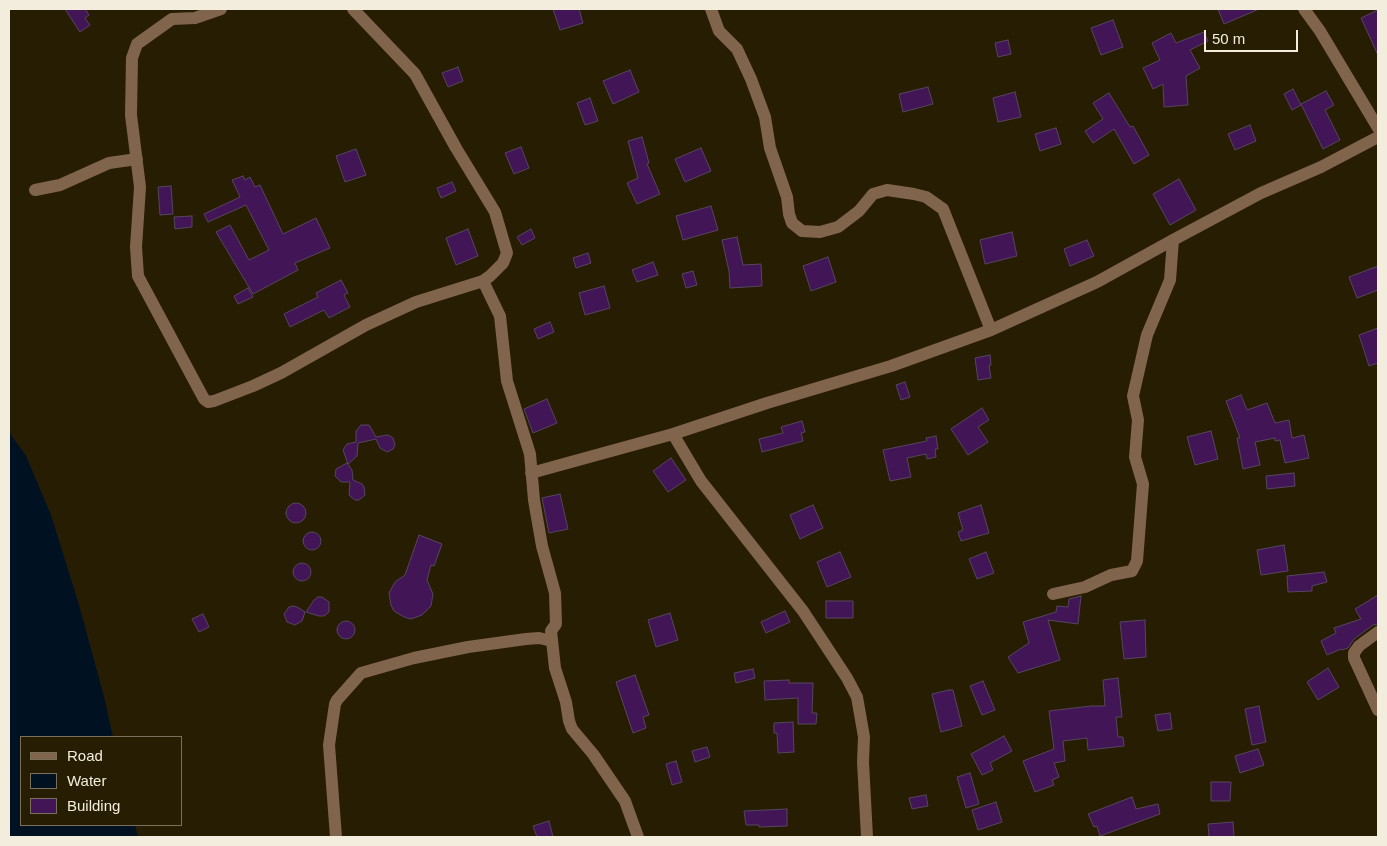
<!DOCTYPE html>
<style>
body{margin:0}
#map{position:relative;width:1387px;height:846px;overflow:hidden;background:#261d03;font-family:Helvetica,sans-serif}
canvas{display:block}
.frame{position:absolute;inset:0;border:10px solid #f2eddd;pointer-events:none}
.legend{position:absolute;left:20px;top:736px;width:162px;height:90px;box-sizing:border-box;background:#261d03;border:1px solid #78705a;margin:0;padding:6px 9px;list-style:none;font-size:15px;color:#f2eddd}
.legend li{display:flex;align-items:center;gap:10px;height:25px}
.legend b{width:25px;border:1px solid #78705a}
.scale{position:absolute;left:1204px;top:30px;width:94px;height:22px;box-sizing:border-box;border:2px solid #f2eddd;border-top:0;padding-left:6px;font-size:15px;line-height:18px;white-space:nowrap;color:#f2eddd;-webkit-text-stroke:4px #261d03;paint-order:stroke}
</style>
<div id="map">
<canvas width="1387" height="846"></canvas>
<div class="frame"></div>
<ul class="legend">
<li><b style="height:6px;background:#80644b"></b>Road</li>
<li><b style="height:14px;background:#012"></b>Water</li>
<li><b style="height:14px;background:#421656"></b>Building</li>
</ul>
<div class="scale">50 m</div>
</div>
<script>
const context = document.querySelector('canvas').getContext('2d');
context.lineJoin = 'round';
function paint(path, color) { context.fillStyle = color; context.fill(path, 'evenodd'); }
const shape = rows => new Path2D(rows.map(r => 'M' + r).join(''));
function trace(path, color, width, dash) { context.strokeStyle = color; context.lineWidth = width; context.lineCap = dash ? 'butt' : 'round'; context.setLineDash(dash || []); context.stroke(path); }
paint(shape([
 [9,425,11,435,26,456,51,515,79,605,104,697,113,737,21,737,21,825,135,825,138,837,9,837]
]), '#012');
const building = shape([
 [65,9,85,9,89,15,85,18,90,25,80,32,65,9],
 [553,9,579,9,583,23,560,30,553,9],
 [1218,9,1259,9,1224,24,1218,9],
 [1378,10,1378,55,1361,18,1378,10],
 [1113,20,1123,47,1101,55,1091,28,1113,20],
 [1204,32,1208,41,1190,50,1200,68,1186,76,1188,105,1164,107,1163,84,1153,89,1143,68,1160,60,1152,43,1171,33,1176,43,1204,32],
 [1008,40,1011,54,998,57,995,43,1008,40],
 [458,67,463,81,448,87,442,73,458,67],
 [630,70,639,92,613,104,603,81,630,70],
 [928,87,933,104,903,112,899,94,928,87],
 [1293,89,1301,105,1292,110,1284,94,1293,89],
 [1326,91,1334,105,1325,110,1340,140,1323,149,1301,104,1326,91],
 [1015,92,1021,117,998,122,993,98,1015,92],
 [1109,93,1130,127,1133,126,1149,155,1134,164,1114,129,1093,143,1085,131,1103,119,1093,103,1109,93],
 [590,98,598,121,585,125,577,103,590,98],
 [1250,125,1256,141,1235,150,1228,134,1250,125],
 [1056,128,1061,144,1040,151,1035,134,1056,128],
 [642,137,649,163,647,164,660,194,637,204,627,183,638,178,628,141,642,137],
 [521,147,529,168,514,174,505,153,521,147],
 [701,148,711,171,685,182,675,159,701,148],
 [356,149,366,175,345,182,336,156,356,149],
 [243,176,245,180,250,177,255,187,260,185,283,234,316,218,330,248,295,263,298,270,253,294,216,232,230,225,249,260,269,250,246,205,208,222,204,214,240,197,232,180,243,176],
 [1179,179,1196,210,1170,225,1153,194,1179,179],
 [452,182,456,191,441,198,437,188,452,182],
 [171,186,173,214,160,215,158,187,171,186],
 [711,206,718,230,683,240,676,216,711,206],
 [192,216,192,227,175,229,174,217,192,216],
 [468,229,478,256,456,265,446,238,468,229],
 [531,229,535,238,522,245,517,237,531,229],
 [1012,232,1017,256,985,264,980,240,1012,232],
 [737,237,743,265,761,264,762,286,730,288,729,271,722,240,737,237],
 [1087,240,1094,256,1070,266,1064,249,1087,240],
 [588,253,591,263,576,268,573,258,588,253],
 [828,257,836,282,811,291,803,266,828,257],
 [653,262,658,275,637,282,632,270,653,262],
 [1378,266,1378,290,1357,298,1349,277,1378,266],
 [693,271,697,285,686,288,682,274,693,271],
 [341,280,348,293,344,295,350,307,329,318,324,310,290,327,284,314,318,297,316,293,341,280],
 [604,286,610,308,585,315,579,293,604,286],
 [248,288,253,297,238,304,234,296,248,288],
 [550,322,554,332,538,339,534,329,550,322],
 [1378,328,1378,363,1369,366,1359,335,1378,328],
 [990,355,991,365,989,365,991,378,978,380,975,358,990,355],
 [905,382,910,397,901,400,896,385,905,382],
 [1241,395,1247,410,1267,403,1275,423,1289,420,1292,438,1304,435,1309,458,1285,463,1280,440,1275,441,1275,438,1255,442,1260,465,1243,469,1237,438,1240,438,1226,401,1241,395],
 [547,399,557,423,533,433,524,409,547,399],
 [982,408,989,420,978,427,988,442,968,455,951,429,982,408],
 [802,421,805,432,801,433,803,441,762,452,759,439,783,433,781,427,802,421],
 [361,425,369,425,376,437,387,435,390,436,393,438,395,445,393,449,387,452,380,448,376,439,358,443,357,456,348,464,343,450,347,444,356,442,356,431,361,425],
 [1211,431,1218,459,1195,465,1187,437,1211,431],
 [936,436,938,449,935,449,936,457,927,459,926,454,907,458,911,477,890,481,883,450,927,441,926,438,936,436],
 [671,458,686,480,668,492,653,471,671,458],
 [347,463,352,470,353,480,362,484,364,487,365,495,359,500,355,500,349,495,350,482,341,482,335,476,336,469,347,463],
 [1294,473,1295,486,1267,489,1266,476,1294,473],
 [560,494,568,529,549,533,542,498,560,494],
 '286 513a10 10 0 1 1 20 0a10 10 0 1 1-20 0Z',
 [813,505,823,528,800,539,790,515,813,505],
 [981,505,989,533,961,541,958,532,963,530,958,513,981,505],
 '303 541a9 9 0 1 1 18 0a9 9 0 1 1-18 0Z',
 [419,535,442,544,434,566,431,565,427,580,433,594,431,606,422,615,411,619,404,617,394,611,391,605,389,593,395,582,405,575,419,535],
 [1284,545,1288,571,1261,575,1257,550,1284,545],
 [840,552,851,577,827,587,817,562,840,552],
 [986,552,994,573,977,579,969,559,986,552],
 '293 572a9 9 0 1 1 18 0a9 9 0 1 1-18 0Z',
 [1324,572,1327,582,1312,586,1312,591,1288,592,1287,576,1324,572],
 [1378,595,1378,624,1373,625,1354,639,1348,648,1342,650,1341,649,1327,655,1321,641,1336,633,1334,628,1361,619,1355,609,1378,595],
 [1081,596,1078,624,1048,620,1060,660,1018,673,1008,657,1029,643,1023,622,1056,612,1057,606,1068,607,1069,599,1081,596],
 [318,597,322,597,329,602,329,612,324,616,319,616,306,612,314,600,318,597],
 [826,601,853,601,853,618,826,618,826,601],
 [293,606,297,607,305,612,302,621,295,625,287,622,284,614,289,607,293,606],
 [785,611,790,622,766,633,761,622,785,611],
 [670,613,678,640,656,647,648,620,670,613],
 [203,614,209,627,199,632,192,619,203,614],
 [1145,620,1146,657,1124,659,1120,622,1145,620],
 '337 630a9 9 0 1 1 18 0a9 9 0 1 1-18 0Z',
 [1328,668,1339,687,1318,700,1307,682,1328,668],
 [753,669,755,678,736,683,734,673,753,669],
 [635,675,649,715,643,717,646,728,633,733,616,682,635,675],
 [1118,678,1122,717,1116,717,1118,737,1123,737,1124,746,1088,750,1087,738,1063,741,1065,761,1054,763,1059,777,1052,780,1054,785,1035,792,1023,761,1054,749,1049,711,1091,706,1105,706,1103,680,1118,678],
 [789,680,789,683,813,683,812,713,817,713,816,724,798,724,798,698,765,700,764,681,789,680],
 [983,681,995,710,982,715,970,686,983,681],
 [949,690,953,690,962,726,941,732,932,694,949,690],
 [1259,706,1266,742,1252,745,1245,709,1259,706],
 [1170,713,1172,729,1158,731,1155,715,1170,713],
 [793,722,794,752,778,753,777,733,774,733,774,723,793,722],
 [1004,736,1012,751,990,763,993,770,982,775,971,754,1004,736],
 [707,747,710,757,695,762,692,751,707,747],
 [1258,749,1264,765,1240,773,1235,756,1258,749],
 [676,761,682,782,672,785,666,764,676,761],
 [970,773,979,804,966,808,957,777,970,773],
 [1211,782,1231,782,1230,801,1211,801,1211,782],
 [926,795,928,806,912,809,909,798,926,795],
 [1132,797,1136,809,1158,804,1160,814,1100,836,1097,826,1094,827,1088,814,1132,797],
 [996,802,1002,822,978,830,972,810,996,802],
 [787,809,787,826,759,827,759,825,746,825,744,811,787,809],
 [549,821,553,837,537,837,533,826,549,821],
 [1233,822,1234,837,1209,837,1208,824,1233,822]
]);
paint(building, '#421656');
trace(building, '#56465e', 1);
trace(shape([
 [221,9,195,18,172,19,137,44,132,58,131,115,140,187,136,247,138,276,204,399,208,402,214,401,253,386,281,373,366,325,416,302,483,281],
 [353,9,415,74,456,148,495,212,507,253,503,263,490,276,483,281,500,316,507,381,530,454,534,500,542,546,555,593,556,624,551,631,555,668,566,702,569,721,572,729,593,754,625,801,638,837],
 [711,9,719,31,737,49,751,79,765,117,770,148,787,197,789,214,792,223,802,231,820,232,838,227,859,211,873,194,887,190,914,194,926,197,943,209,991,330],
 [1304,9,1320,31,1378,128],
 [35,190,60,185,109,163,137,159],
 [673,434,701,481,803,611,847,678,857,697,864,737,863,762,867,837],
 [531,473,673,434,767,403,891,366,991,330,1097,282,1173,240,1261,193,1321,167,1378,137],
 [1053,594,1085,587,1111,575,1132,571,1137,561,1143,484,1135,457,1138,420,1133,396,1147,335,1170,280,1173,240],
 [1378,632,1359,646,1354,653,1354,658,1378,710],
 [336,837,329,745,335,704,337,700,361,673,414,658,468,647,526,639,539,638,552,641]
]), '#80644b', 12);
</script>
